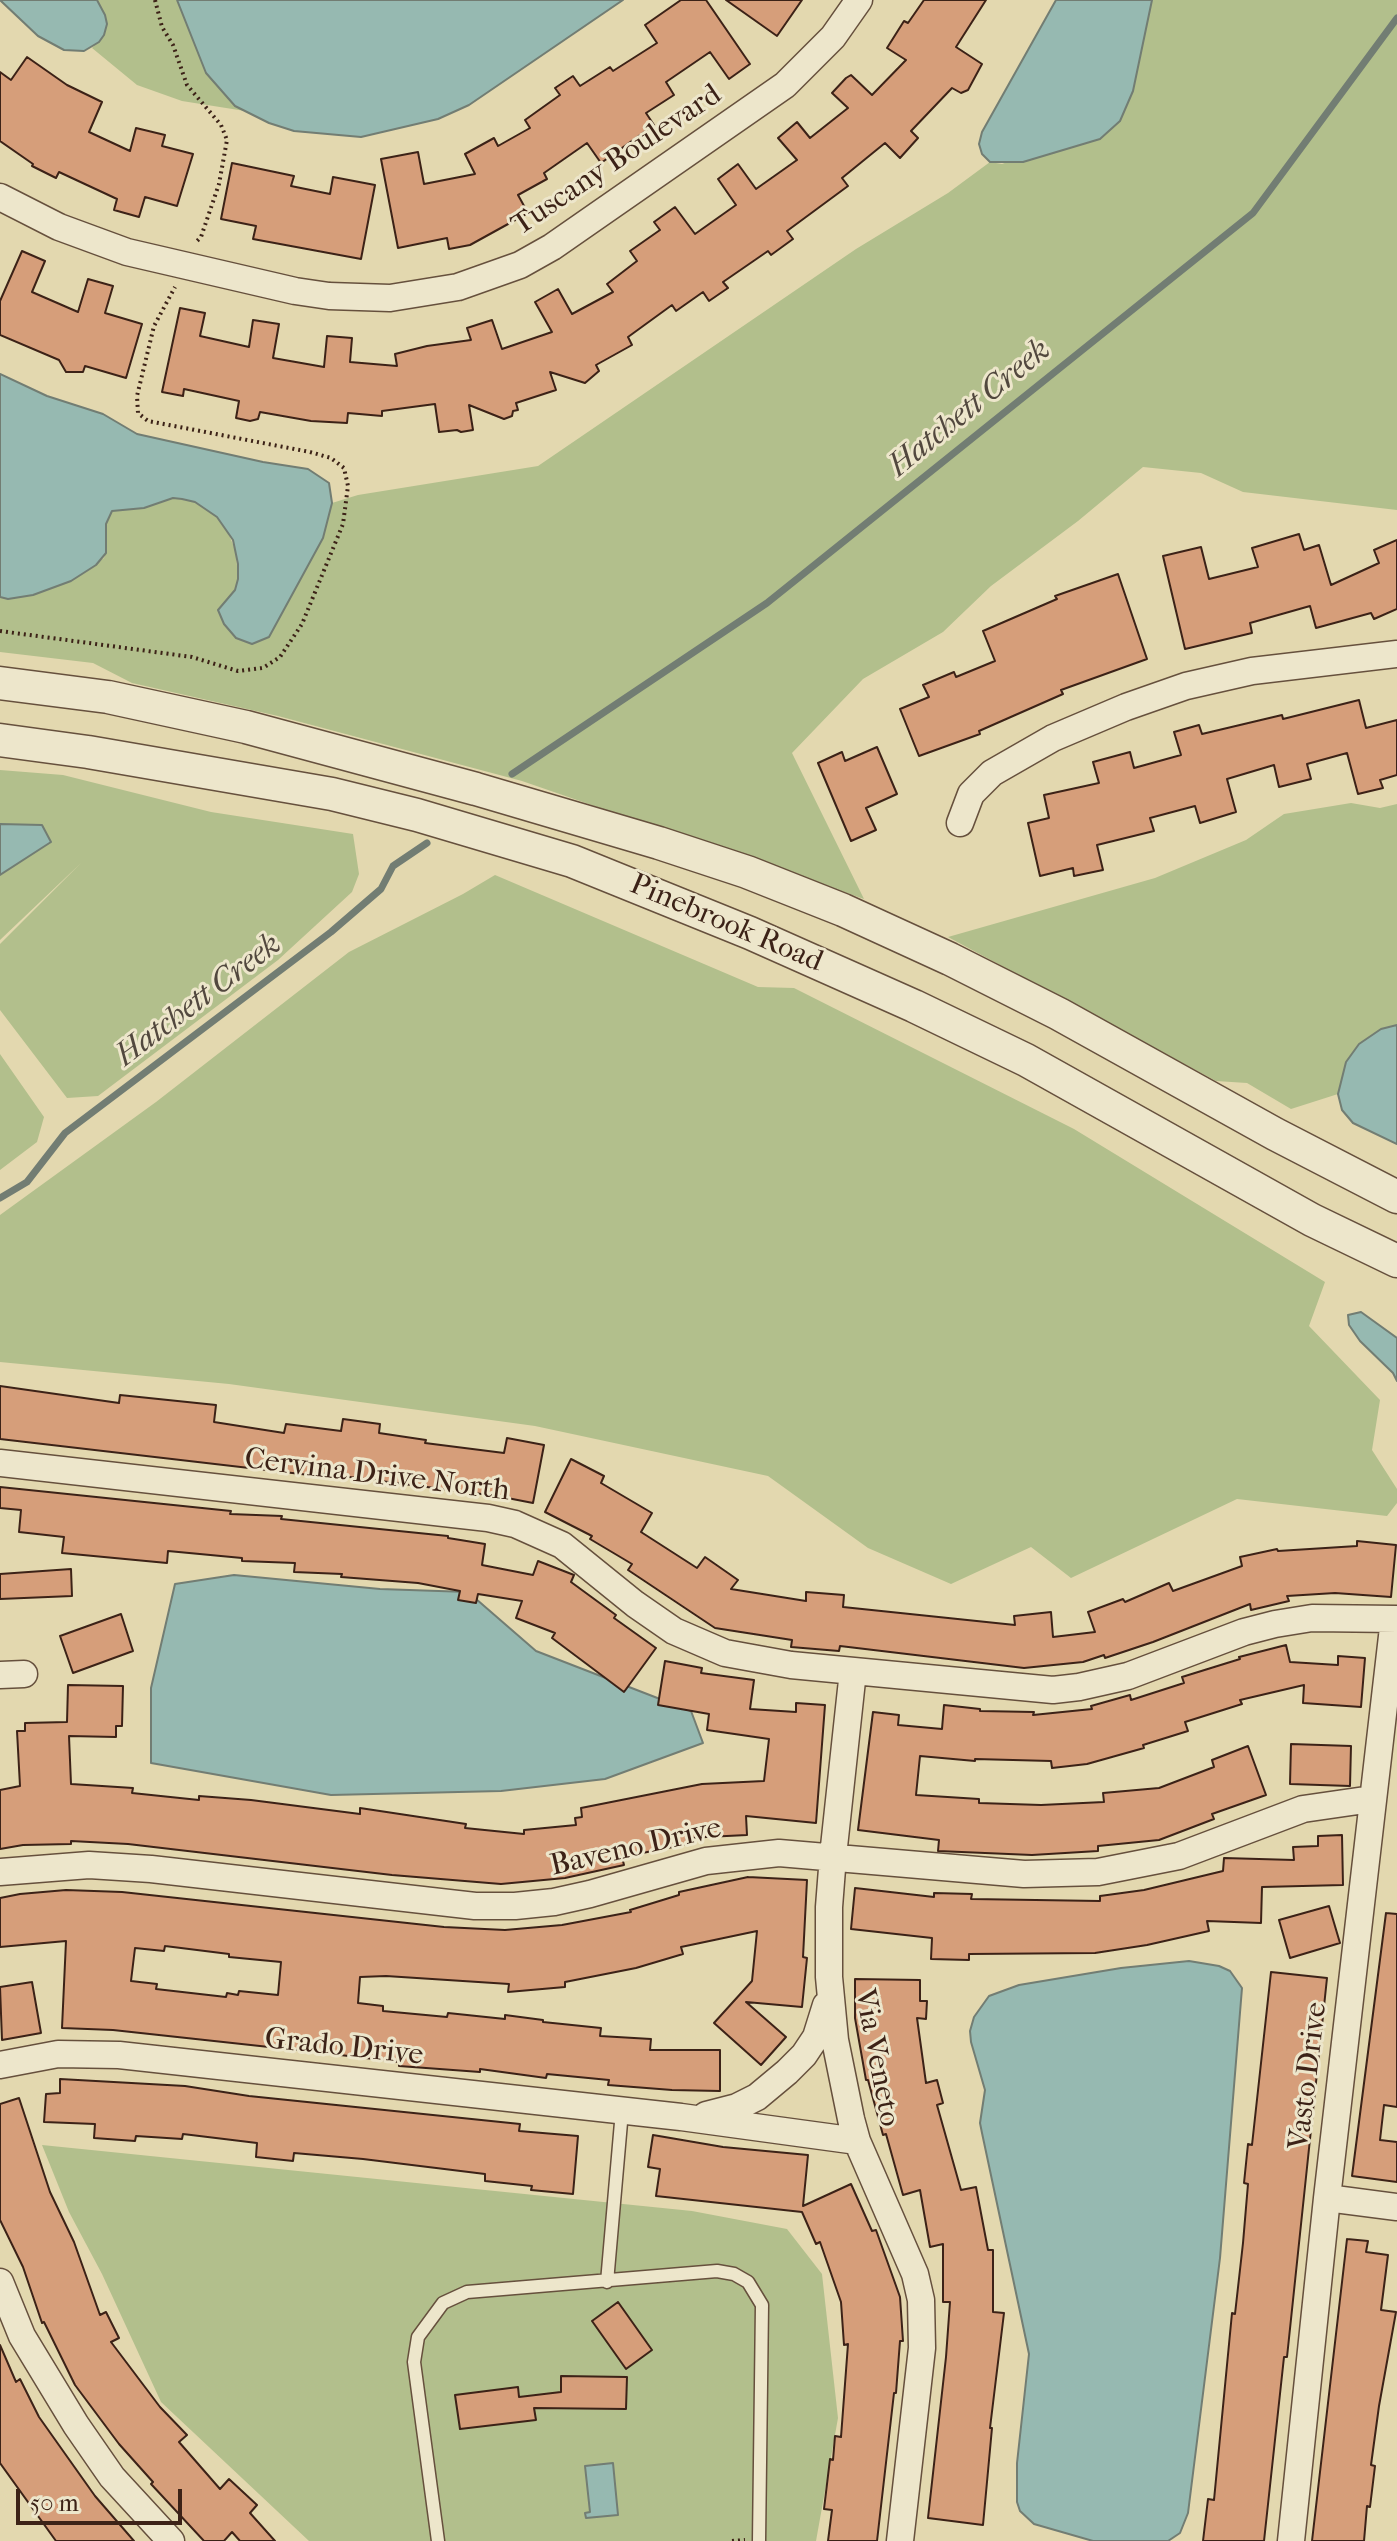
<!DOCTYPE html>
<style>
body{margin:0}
#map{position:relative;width:1397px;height:2541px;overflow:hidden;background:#e3d8af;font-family:"IM FELL French Canon",serif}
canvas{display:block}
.scale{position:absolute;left:16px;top:2489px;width:166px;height:36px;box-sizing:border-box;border:4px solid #3c2217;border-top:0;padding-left:10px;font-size:24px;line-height:28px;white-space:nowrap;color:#3c2217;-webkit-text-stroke:6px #ede6cb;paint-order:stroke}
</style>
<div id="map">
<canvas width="1397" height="2541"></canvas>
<div class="scale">50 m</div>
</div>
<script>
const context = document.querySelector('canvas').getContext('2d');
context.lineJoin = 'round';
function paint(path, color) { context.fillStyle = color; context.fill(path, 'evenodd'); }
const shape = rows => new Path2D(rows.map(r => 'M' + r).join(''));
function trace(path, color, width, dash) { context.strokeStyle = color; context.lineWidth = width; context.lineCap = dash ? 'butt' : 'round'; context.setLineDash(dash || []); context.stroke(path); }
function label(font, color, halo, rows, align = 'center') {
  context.font = font + ' "IM FELL French Canon",serif'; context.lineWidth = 6; context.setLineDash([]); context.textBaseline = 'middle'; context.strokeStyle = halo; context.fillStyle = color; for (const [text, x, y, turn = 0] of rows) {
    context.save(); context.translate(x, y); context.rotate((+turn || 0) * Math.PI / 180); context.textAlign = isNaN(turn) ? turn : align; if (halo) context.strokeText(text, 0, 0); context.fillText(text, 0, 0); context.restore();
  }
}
paint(shape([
 [97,0,177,0,206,73,235,106,245,111,182,101,137,85,92,48,104,35,107,24],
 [1152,0,1397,0,1397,510,1243,492,1201,473,1143,467,1078,521,991,586,943,632,863,679,792,753,864,899,522,781,278,716,132,683,93,663,0,652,0,597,8,599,33,595,71,581,104,558,107,548,106,524,112,511,144,508,173,498,195,502,217,517,226,527,236,552,238,579,235,590,218,610,269,637,323,538,332,503,358,495,538,466,856,249,948,193,990,162,1002,164,1120,121,1133,91],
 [0,770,63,775,211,812,353,834,359,874,352,892,278,960,98,1096,67,1098,0,1010,0,944,81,863,0,940],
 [1351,803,1380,808,1397,804,1397,1025,1381,1029,1346,1062,1338,1094,1291,1109,1247,1083,1216,1081,948,937,1155,878,1246,840,1284,814],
 [495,875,758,987,794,988,1074,1129,1325,1282,1309,1326,1380,1400,1372,1450,1397,1489,1397,1503,1387,1516,1237,1499,1071,1578,1031,1547,951,1584,868,1548,768,1476,535,1426,229,1384,0,1362,0,1215,156,1102,349,952,463,894],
 [0,1054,44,1117,37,1142,0,1170],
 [42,2145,692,2211,787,2229,822,2274,838,2418,816,2541,309,2541,161,2402,102,2274,69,2212]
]), '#b2bf8c');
const water = shape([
 [0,0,97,0,105,15,107,24,104,35,99,42,84,51,64,50,38,36,0,0],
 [177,0,623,0,469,105,438,119,361,137,294,131,269,123,235,106,206,73,177,0],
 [1056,0,1152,0,1133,91,1120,121,1100,139,1023,162,990,162,982,154,979,144,982,132,1056,0],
 [0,374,47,396,103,414,137,434,263,462,308,469,329,483,332,503,323,538,269,637,252,644,236,638,224,624,218,610,235,590,238,579,238,564,233,540,217,517,195,502,182,499,173,498,144,508,112,511,106,524,106,553,96,565,71,581,33,595,8,599,0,597,0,374],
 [0,824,42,825,51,842,0,875,0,824],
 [1397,1025,1397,1144,1353,1123,1342,1110,1338,1094,1346,1062,1359,1044,1381,1029,1397,1025],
 [1361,1312,1397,1338,1397,1381,1393,1373,1360,1341,1349,1325,1348,1315,1361,1312],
 [234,1575,380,1589,468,1592,536,1651,691,1711,703,1743,605,1779,501,1791,331,1795,151,1763,151,1688,175,1584,234,1575],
 [1189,1961,1219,1966,1230,1971,1242,1988,1220,2258,1188,2513,1180,2533,1168,2541,1093,2541,1034,2524,1020,2511,1017,2502,1017,2463,1029,2354,982,2133,980,2123,985,2090,971,2042,970,2031,974,2017,989,1996,1019,1985,1121,1968,1189,1961],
 [613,2463,618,2515,586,2518,585,2513,590,2512,585,2466,613,2463]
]);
paint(water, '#96b9b1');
trace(water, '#727d73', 2);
trace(shape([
 [512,774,767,603,1253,213,1397,18],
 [0,1198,27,1182,65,1133,331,932,381,889,393,866,427,843]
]), '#727d73', 7);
const building = shape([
 [681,0,706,0,750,64,729,79,710,52,666,82,674,95,646,113,654,125,601,163,587,143,544,173,547,179,518,195,528,213,470,245,449,249,447,238,398,248,381,159,418,152,424,184,475,174,465,154,494,138,498,146,530,128,525,120,560,95,555,88,573,76,580,86,610,67,613,71,657,43,645,25,681,0],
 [726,0,802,0,777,36,726,0],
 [924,0,986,0,956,47,982,64,968,90,961,93,952,88,911,131,918,138,900,158,885,143,842,178,848,186,787,231,793,239,771,255,768,251,723,282,728,288,709,301,703,292,676,311,672,305,628,337,632,345,596,365,599,371,585,383,550,372,556,390,516,403,518,410,513,411,512,416,504,419,469,405,473,430,461,432,457,430,439,432,435,404,382,411,382,416,348,413,347,423,311,421,260,412,258,419,250,421,236,418,239,401,184,389,183,396,162,392,180,308,205,313,200,336,249,347,253,320,279,324,273,358,324,367,327,336,352,338,350,362,397,366,395,354,427,346,471,340,467,328,492,320,502,349,552,332,535,302,558,289,572,314,613,292,607,284,637,261,630,251,660,230,654,222,675,207,695,234,736,205,718,179,738,164,756,189,797,160,778,138,797,122,810,138,848,108,832,93,846,78,851,75,872,95,906,60,887,48,904,21,908,23,924,0],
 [27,57,67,85,102,102,89,132,130,151,136,128,165,135,162,146,193,154,177,206,145,197,139,217,114,210,117,199,59,172,56,178,32,166,33,164,0,141,0,72,11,80,27,57],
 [232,163,294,176,291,186,330,194,333,177,375,185,361,259,253,239,256,226,221,219,232,163],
 [22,251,45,261,32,292,78,312,88,279,113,286,105,313,142,324,126,378,85,366,83,372,66,372,59,360,0,335,0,301,22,251],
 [1299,534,1304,550,1319,545,1331,585,1379,563,1374,550,1397,540,1397,609,1374,619,1371,613,1316,628,1310,606,1250,623,1252,633,1185,649,1163,556,1201,547,1209,579,1258,567,1252,548,1299,534],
 [1118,574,1147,659,1061,690,1063,694,979,731,980,734,919,756,900,709,929,697,923,685,954,672,956,677,995,661,983,631,1057,599,1055,596,1118,574],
 [1359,700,1366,728,1397,720,1397,775,1380,780,1383,788,1358,794,1347,753,1307,764,1311,779,1279,787,1274,765,1227,779,1236,812,1200,823,1195,806,1150,818,1154,831,1097,845,1103,870,1074,876,1073,868,1040,876,1028,823,1049,818,1044,795,1099,783,1093,762,1130,752,1134,768,1181,755,1174,732,1199,725,1202,734,1282,715,1283,719,1359,700],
 [877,747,897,794,866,808,876,830,851,841,818,763,842,752,845,761,877,747],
 [0,1386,119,1403,120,1395,216,1405,214,1422,284,1433,286,1424,341,1431,343,1419,380,1424,379,1433,426,1440,425,1443,504,1453,507,1438,544,1445,533,1503,497,1496,318,1473,318,1476,0,1439,0,1386],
 [571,1459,604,1476,601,1483,652,1513,641,1532,697,1568,705,1557,738,1580,731,1589,806,1601,806,1592,844,1595,843,1607,1015,1625,1014,1616,1051,1612,1053,1637,1095,1632,1088,1612,1123,1599,1125,1602,1169,1583,1173,1591,1242,1566,1240,1557,1277,1549,1278,1551,1357,1546,1357,1541,1396,1545,1391,1597,1335,1593,1287,1596,1289,1601,1251,1610,1250,1604,1153,1642,1105,1658,1104,1655,1083,1662,1024,1668,840,1646,839,1651,791,1647,792,1640,715,1628,628,1570,632,1564,590,1539,592,1536,545,1512,571,1459],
 [0,1487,231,1511,230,1514,282,1516,281,1519,448,1536,448,1538,485,1544,482,1565,533,1575,538,1561,574,1575,571,1582,616,1615,614,1618,656,1648,624,1692,552,1638,555,1633,516,1618,522,1601,478,1594,476,1603,458,1600,460,1591,418,1583,341,1577,342,1574,294,1572,295,1563,242,1561,242,1558,168,1551,167,1563,62,1553,64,1537,19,1532,21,1510,0,1508,0,1487],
 [71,1569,72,1596,0,1599,0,1574,71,1569],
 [121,1614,133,1651,73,1673,60,1636,121,1614],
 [1286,1645,1290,1662,1338,1665,1338,1656,1365,1658,1361,1707,1303,1703,1304,1685,1240,1700,1242,1704,1185,1722,1188,1731,1143,1745,1144,1748,1087,1764,1052,1768,1051,1761,975,1759,975,1761,920,1756,916,1795,979,1799,979,1803,1041,1805,1104,1802,1103,1793,1159,1788,1214,1767,1212,1760,1248,1746,1266,1795,1212,1814,1214,1819,1159,1840,1098,1846,1098,1851,1032,1855,938,1851,939,1840,858,1830,873,1712,899,1715,898,1725,942,1729,944,1705,980,1709,980,1711,1034,1712,1033,1715,1092,1709,1091,1706,1130,1695,1131,1700,1184,1683,1182,1677,1240,1659,1239,1657,1286,1645],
 [665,1661,702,1668,701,1673,754,1680,750,1709,796,1712,796,1703,825,1705,816,1823,746,1816,747,1835,686,1838,688,1844,622,1857,624,1865,565,1878,501,1884,392,1875,128,1844,71,1841,71,1844,23,1845,0,1849,0,1790,20,1786,17,1731,25,1731,25,1723,67,1722,68,1685,123,1686,122,1726,116,1726,116,1737,69,1736,71,1784,133,1788,132,1793,199,1800,199,1796,251,1800,360,1814,360,1808,466,1824,465,1828,524,1834,524,1830,576,1825,575,1818,582,1817,581,1808,702,1784,764,1781,769,1739,707,1730,709,1714,658,1705,665,1661],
 [1291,1744,1351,1746,1350,1786,1290,1784,1291,1744],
 [1342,1835,1343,1885,1262,1887,1261,1923,1207,1921,1209,1931,1147,1945,1095,1953,969,1954,969,1960,931,1959,932,1938,851,1929,855,1888,934,1897,934,1893,972,1894,971,1899,1100,1901,1100,1896,1144,1890,1223,1871,1224,1858,1294,1860,1293,1847,1318,1846,1318,1836,1342,1835],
 [748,1877,807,1880,803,1957,807,1958,802,2007,746,2002,786,2037,761,2065,714,2023,752,1981,757,1931,681,1947,683,1954,636,1968,565,1982,565,1987,508,1992,509,1984,386,1976,360,1977,358,2003,383,2006,383,2011,447,2017,448,2013,505,2019,505,2015,543,2020,543,2022,601,2028,600,2036,651,2039,650,2050,720,2050,720,2091,672,2090,608,2085,609,2080,547,2074,546,2078,480,2069,480,2072,399,2066,399,2062,315,2052,113,2030,62,2028,66,1941,0,1947,0,1898,20,1894,66,1890,122,1892,444,1927,505,1930,562,1925,631,1912,630,1910,679,1895,679,1892,748,1877],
 [165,1946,229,1954,229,1957,281,1962,278,1995,239,1991,238,1995,227,1993,226,1997,156,1989,157,1984,131,1981,135,1948,164,1951,165,1946],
 [1329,1906,1340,1943,1290,1958,1279,1920,1329,1906],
 [1386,1913,1397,1914,1397,2107,1384,2105,1380,2140,1397,2142,1397,2182,1352,2176,1386,1913],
 [1271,1972,1327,1978,1287,2357,1284,2357,1264,2541,1203,2541,1208,2499,1214,2500,1232,2313,1235,2314,1243,2243,1248,2184,1244,2183,1248,2144,1252,2145,1271,1972],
 [855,1979,920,1980,920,2001,927,2001,926,2019,917,2018,926,2083,937,2080,943,2103,937,2105,961,2190,976,2187,988,2250,993,2250,993,2312,1004,2313,990,2428,992,2428,983,2525,928,2518,946,2357,950,2302,943,2302,943,2244,930,2247,920,2190,903,2195,886,2134,883,2135,868,2080,866,2080,855,2018,855,1979],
 [32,1982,41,2033,2,2040,0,1987,32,1982],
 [60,2079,185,2086,249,2096,520,2124,519,2131,578,2136,573,2194,531,2190,532,2186,485,2181,485,2174,363,2159,294,2153,293,2161,256,2157,257,2143,183,2134,182,2139,136,2136,135,2141,94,2138,95,2124,44,2122,46,2094,60,2093,60,2079],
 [19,2098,50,2192,74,2242,100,2315,106,2312,119,2338,111,2342,160,2407,187,2435,179,2442,220,2489,229,2479,257,2505,250,2513,275,2541,240,2541,232,2532,224,2541,204,2541,151,2484,153,2482,119,2444,75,2385,44,2322,42,2323,23,2267,0,2220,0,2104,19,2098],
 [653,2135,723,2147,808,2155,803,2206,851,2184,872,2231,876,2230,900,2297,903,2341,900,2341,896,2393,894,2393,877,2541,828,2541,832,2510,824,2509,830,2459,833,2460,835,2436,841,2437,848,2344,844,2345,841,2302,820,2242,816,2244,802,2212,656,2196,660,2169,648,2167,653,2135],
 [1347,2239,1368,2241,1366,2252,1388,2255,1381,2310,1396,2312,1379,2406,1371,2465,1375,2466,1370,2507,1367,2506,1364,2541,1312,2541,1347,2239],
 [618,2302,652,2350,626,2369,592,2321,618,2302],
 [0,2345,16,2382,20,2379,39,2417,95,2496,134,2541,56,2541,0,2463,0,2345],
 [561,2376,627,2377,626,2409,534,2408,536,2420,460,2429,455,2395,518,2387,519,2397,561,2392,561,2376]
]);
paint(building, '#d69e7a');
trace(building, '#3c2217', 2);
const service = shape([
 [607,2282,622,2111],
 [438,2541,414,2362,418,2337,443,2303,467,2292,717,2271,734,2274,748,2282,762,2305,759,2541]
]);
const minor = shape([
 [0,197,59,227,127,252,295,291,329,296,390,298,458,287,520,265,552,247,785,85,833,37,859,0],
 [960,823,971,794,992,773,1053,738,1126,707,1186,686,1252,671,1397,654],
 [0,1463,488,1518,515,1524,562,1545,635,1604,674,1631,725,1653,791,1665,1053,1690,1079,1687,1128,1676,1244,1632,1275,1624,1312,1618,1397,1619],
 [853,1671,833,1856,829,1907,829,1977,835,2040,851,2119,857,2141,915,2274,921,2300,922,2348,900,2541],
 [0,1675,24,1674],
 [0,1872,89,1865,151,1869,475,1906,515,1906,554,1902,590,1894,706,1861,779,1853,1024,1874,1098,1872,1179,1856,1303,1809,1372,1799],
 [0,2065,58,2054,119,2055,681,2117,857,2141],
 [706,2115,737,2107,757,2097,787,2072,804,2055,816,2037,826,2005],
 [1327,2198,1397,2207],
 [0,2282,22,2336,76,2425,112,2477,171,2541],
 [1291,2541,1327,2198,1394,1619]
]);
const tertiary = shape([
 [0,683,108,697,246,727,476,789,659,843,747,872,843,910,950,959,1059,1014,1275,1134,1397,1197],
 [0,740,88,752,332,794,417,815,572,861,750,933,914,1006,1026,1060,1312,1220,1397,1261]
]);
trace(service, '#66503d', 15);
trace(minor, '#66503d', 29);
trace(tertiary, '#66503d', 35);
trace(shape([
 [155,0,162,27,173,45,187,85,221,125,227,140,219,184,201,237,195,243],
 [0,631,192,657,238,671,263,668,280,657,302,624,343,524,348,486,344,468,331,458,310,452,148,421,138,413,137,396,154,326,175,287],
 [732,2541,745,2540]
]), '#3c2217', 4, [2, 4]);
trace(service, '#ede6cb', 12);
trace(minor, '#ede6cb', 26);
trace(tertiary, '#ede6cb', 32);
label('30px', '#3c2217', '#ede6cb', [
 ["Tuscany Boulevard",617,161,-34],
 ["Pinebrook Road",726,924,23],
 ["Cervina Drive North",377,1476,7],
 ["Baveno Drive",636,1848,-13],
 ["Grado Drive",344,2048,6],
 ["Via Veneto",876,2058,79],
 ["Vasto Drive",1309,2076,-83]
]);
label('italic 32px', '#52483e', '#ede6cb', [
 ["Hatchett Creek",970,409,-39],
 ["Hatchett Creek",199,1001,-37]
]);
</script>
